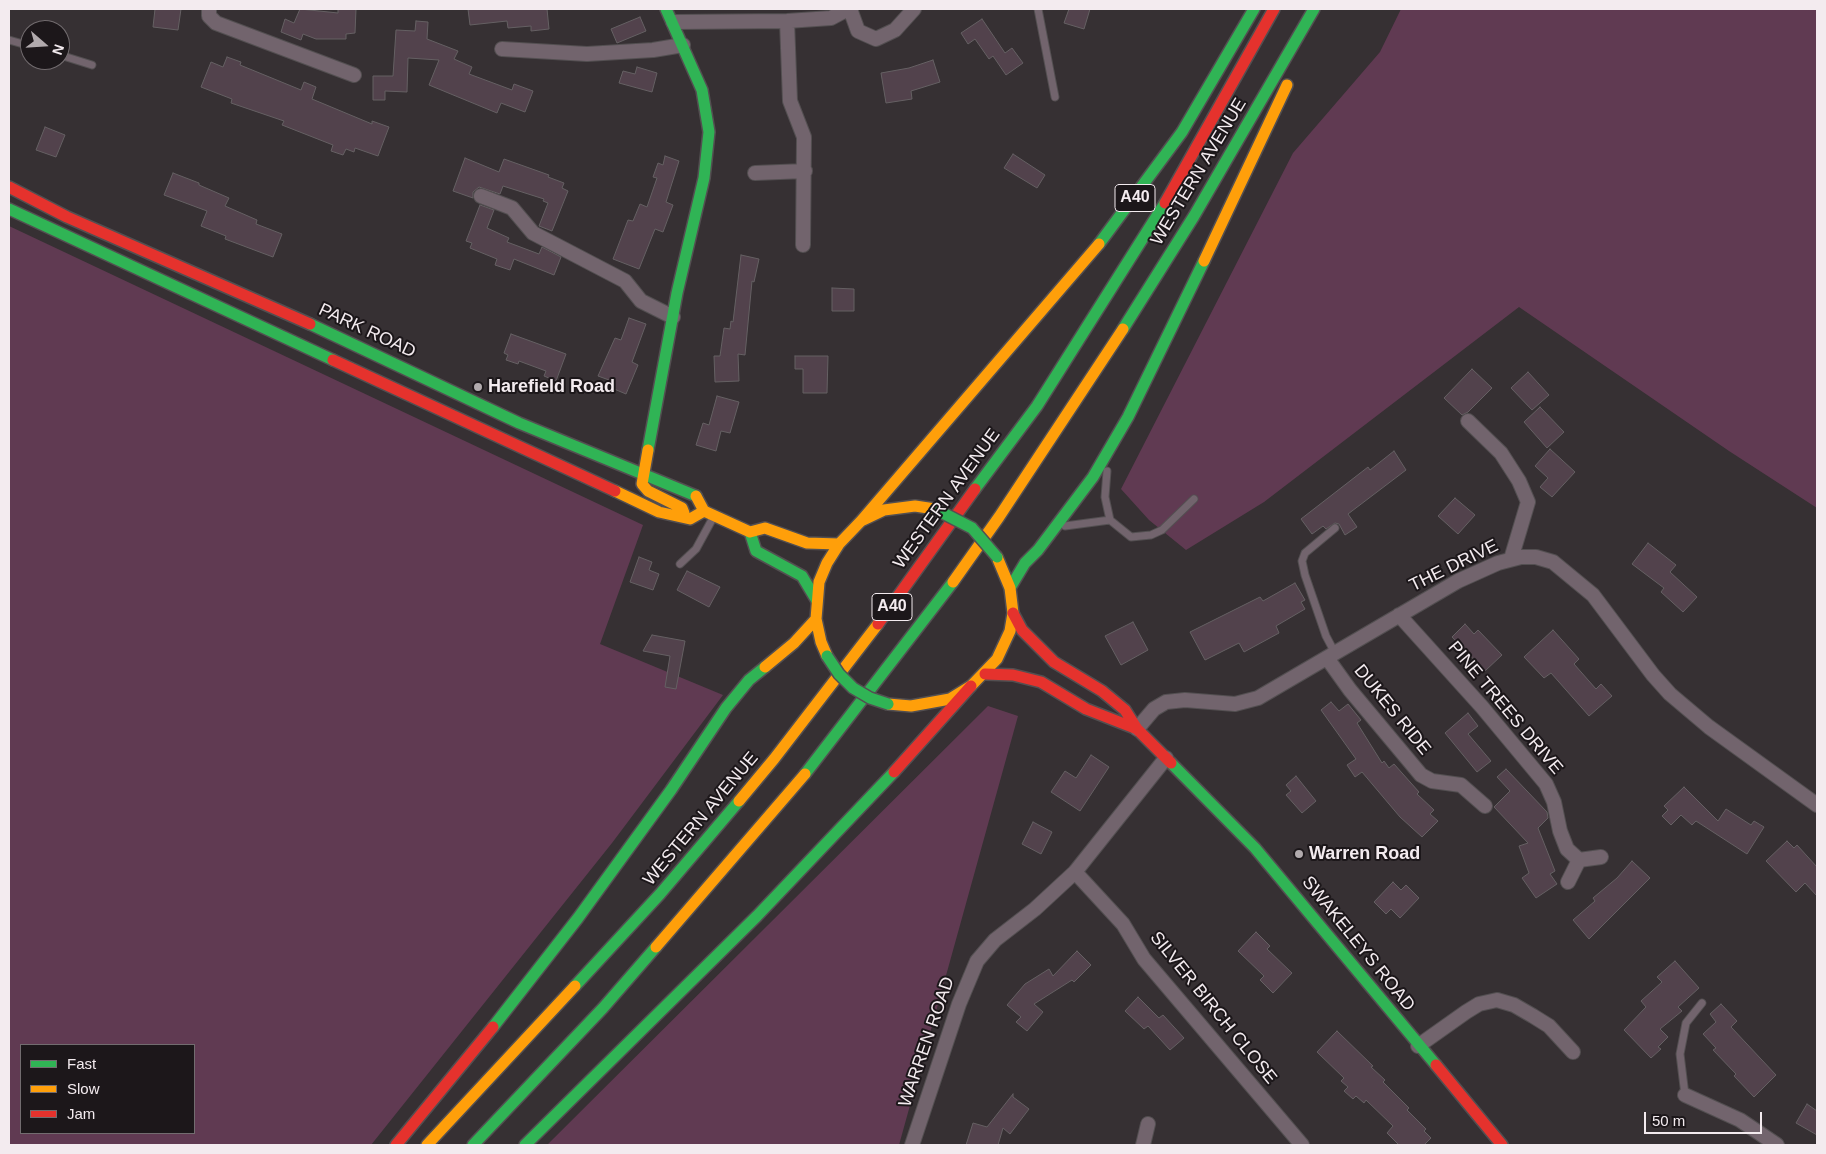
<!DOCTYPE html>
<style>
body{margin:0}
#map{position:relative;width:1826px;height:1154px;overflow:hidden;background:#363033;font-family:Arial,sans-serif}
canvas{display:block}
.frame{position:absolute;inset:0;border:10px solid #f3ebef;pointer-events:none}
.legend{position:absolute;left:20px;top:1044px;width:175px;height:90px;box-sizing:border-box;background:#1c171a;border:1px solid #726c6f;margin:0;padding:6px 9px;list-style:none;font-size:15px;color:#f3ebef}
.legend li{display:flex;align-items:center;gap:10px;height:25px}
.legend b{width:25px;border:1px solid #726c6f}
.north{position:absolute;left:20px;top:20px;width:50px;height:50px;box-sizing:border-box;background:#1c171a;border:1px solid #726c6f;border-radius:50%;rotate:109deg;font-size:14px;font-weight:700;line-height:20px;text-align:center;color:#f3ebef}
.north::after{content:'';display:block;margin:auto;width:18px;height:22px;background:#b1aaad;clip-path:polygon(50% 0,100% 100%,50% 72%,0 100%)}
.scale{position:absolute;left:1644px;top:1112px;width:118px;height:22px;box-sizing:border-box;border:2px solid #f3ebef;border-top:0;padding-left:6px;font-size:15px;line-height:18px;white-space:nowrap;color:#f3ebef;-webkit-text-stroke:4px #1c171a;paint-order:stroke}
</style>
<div id="map">
<canvas width="1826" height="1154"></canvas>
<div class="frame"></div>
<ul class="legend">
<li><b style="height:6px;background:#30b455"></b>Fast</li>
<li><b style="height:6px;background:#ff9f0a"></b>Slow</li>
<li><b style="height:6px;background:#e5322d"></b>Jam</li>
</ul>
<div class="north">N</div>
<div class="scale">50 m</div>
</div>
<script>
const context = document.querySelector('canvas').getContext('2d');
context.lineJoin = 'round';
function paint(path, color) { context.fillStyle = color; context.fill(path, 'evenodd'); }
const shape = rows => new Path2D(rows.map(r => 'M' + r).join(''));
function trace(path, color, width, dash) { context.strokeStyle = color; context.lineWidth = width; context.lineCap = dash ? 'butt' : 'round'; context.setLineDash(dash || []); context.stroke(path); }
function label(font, color, halo, rows, align = 'center') {
  context.font = font + ' Arial,sans-serif'; context.lineWidth = 4; context.setLineDash([]); context.textBaseline = 'middle'; context.strokeStyle = halo; context.fillStyle = color; for (const [text, x, y, turn = 0] of rows) {
    context.save(); context.translate(x, y); context.rotate((+turn || 0) * Math.PI / 180); context.textAlign = isNaN(turn) ? turn : align; if (halo) context.strokeText(text, 0, 0); context.fillText(text, 0, 0); context.restore();
  }
}
paint(shape([
 [1401,9,1817,9,1817,508,1729,451,1519,307,1264,502,1186,550,1149,520,1121,489,1293,153,1380,52],
 [9,226,643,525,600,644,723,695,612,843,371,1145,9,1145],
 [21,1045,194,1045,194,1133,21,1133],
 [988,706,1018,716,899,1145,547,1145]
]), '#603a52');
const building = shape([
 [155,9,181,9,178,30,153,27,155,9],
 [300,9,338,13,338,9,356,9,355,33,346,34,346,39,316,39,303,34,301,40,281,32,285,19,294,23,300,9],
 [468,9,547,9,549,29,531,31,531,26,508,28,507,21,470,25,468,9],
 [1069,9,1090,9,1084,29,1064,23,1069,9],
 [640,17,646,31,617,43,611,29,640,17],
 [982,19,1005,53,1012,48,1023,63,1006,75,993,56,989,59,975,39,968,44,961,33,982,19],
 [416,21,428,22,427,39,458,51,454,59,472,67,469,74,512,90,514,84,533,91,525,112,501,103,497,113,429,85,439,60,408,58,407,92,385,91,385,100,373,100,373,76,393,76,396,30,415,31,416,21],
 [227,57,241,62,240,65,301,90,304,82,316,87,312,99,372,124,372,121,389,127,378,156,355,148,354,152,346,149,343,155,331,151,333,145,282,125,284,121,231,103,232,99,201,87,211,62,223,67,227,57],
 [933,60,940,82,911,91,912,99,886,103,881,73,909,68,933,60],
 [637,67,657,73,652,92,619,83,623,71,635,74,637,67],
 [45,127,65,135,56,157,36,150,45,127],
 [1013,154,1045,175,1037,188,1004,168,1013,154],
 [665,156,679,161,666,202,673,205,663,232,655,229,639,269,613,259,628,220,633,221,640,204,647,207,657,178,653,177,658,163,663,165,665,156],
 [465,158,499,172,504,159,549,175,548,177,564,183,562,188,568,191,552,231,539,226,548,203,543,201,544,199,503,186,500,194,479,187,473,192,473,198,453,191,465,158],
 [173,173,199,183,199,185,229,198,225,206,257,220,256,224,282,234,273,257,225,239,226,236,201,226,207,211,164,195,173,173],
 [480,205,494,210,487,228,509,238,507,242,539,254,542,247,561,257,554,275,514,259,510,270,495,265,497,259,470,248,472,243,466,241,480,205],
 [741,255,759,259,754,282,752,281,745,355,738,354,739,381,715,382,714,356,720,356,724,328,730,329,731,321,733,322,741,255],
 [832,288,854,289,854,311,832,311,832,288],
 [629,318,646,324,632,362,638,365,626,394,607,386,609,380,598,376,615,338,621,340,629,318],
 [511,334,566,354,556,381,544,376,546,371,519,361,518,364,506,360,508,355,504,353,511,334],
 [795,356,828,356,827,393,803,393,803,369,795,369,795,356],
 [1472,369,1492,388,1468,412,1462,415,1444,398,1472,369],
 [1528,372,1549,395,1532,410,1511,388,1528,372],
 [717,396,739,402,730,433,721,431,716,451,696,445,703,423,709,425,717,396],
 [1540,407,1564,432,1547,448,1524,422,1540,407],
 [1550,449,1575,472,1552,497,1540,487,1548,478,1535,466,1550,449],
 [1394,451,1406,470,1348,514,1357,527,1345,535,1339,524,1335,523,1326,529,1323,526,1312,534,1301,519,1368,467,1370,470,1394,451],
 [1455,498,1475,515,1458,534,1438,516,1455,498],
 [1648,543,1676,565,1670,572,1697,597,1683,612,1661,592,1664,588,1632,564,1648,543],
 [639,557,652,562,649,570,659,574,653,590,630,582,639,557],
 [687,571,720,587,709,607,677,590,687,571],
 [1295,583,1305,600,1301,602,1305,609,1276,626,1279,633,1244,652,1239,643,1205,660,1190,632,1260,597,1263,601,1295,583],
 [1133,622,1148,650,1121,665,1105,636,1133,622],
 [1465,624,1474,634,1478,630,1502,655,1485,671,1452,637,1465,624],
 [1553,630,1579,659,1574,664,1596,689,1601,684,1612,696,1589,716,1551,673,1544,678,1524,657,1553,630],
 [652,635,685,641,676,689,665,687,670,656,643,651,652,635],
 [1331,702,1339,711,1348,704,1361,720,1357,723,1382,763,1384,761,1389,768,1394,764,1419,792,1417,794,1434,810,1430,814,1438,821,1422,837,1400,817,1362,772,1355,777,1347,765,1356,759,1321,710,1331,702],
 [1468,713,1478,726,1468,734,1491,761,1477,772,1445,733,1468,713],
 [1091,755,1109,767,1080,811,1051,792,1065,771,1076,778,1091,755],
 [1506,769,1547,812,1548,818,1538,828,1555,871,1550,874,1557,884,1536,898,1522,878,1529,873,1519,846,1528,843,1494,807,1510,791,1497,777,1506,769],
 [1296,776,1316,801,1302,813,1286,795,1291,791,1286,785,1296,776],
 [1684,787,1718,821,1726,809,1751,825,1754,821,1764,827,1747,854,1696,821,1692,825,1681,815,1671,825,1662,816,1668,810,1664,806,1684,787],
 [1033,822,1052,832,1041,854,1022,844,1033,822],
 [1787,841,1794,848,1797,845,1817,867,1817,896,1805,883,1796,892,1766,861,1787,841],
 [1632,861,1650,878,1589,939,1573,920,1595,901,1593,898,1617,878,1632,861],
 [1393,882,1401,890,1406,885,1419,898,1400,918,1391,909,1386,914,1374,902,1393,882],
 [1256,932,1270,946,1267,949,1292,973,1273,993,1260,980,1264,976,1238,951,1256,932],
 [1077,951,1091,965,1074,982,1072,980,1034,1004,1043,1012,1027,1031,1016,1022,1021,1017,1007,1005,1025,984,1049,969,1053,976,1077,951],
 [1675,961,1699,988,1678,1007,1682,1011,1660,1029,1668,1037,1658,1047,1661,1049,1651,1058,1624,1030,1646,1007,1641,1001,1662,982,1657,977,1675,961],
 [1138,997,1159,1018,1163,1015,1184,1038,1170,1050,1148,1026,1144,1029,1125,1011,1138,997],
 [1721,1004,1737,1021,1731,1027,1776,1075,1754,1097,1734,1076,1736,1074,1713,1050,1716,1048,1703,1034,1716,1022,1710,1014,1721,1004],
 [1337,1031,1373,1066,1371,1067,1385,1080,1383,1082,1409,1108,1407,1110,1426,1129,1424,1131,1431,1138,1424,1145,1399,1145,1387,1133,1393,1126,1366,1100,1364,1103,1356,1096,1353,1099,1344,1091,1348,1087,1341,1081,1344,1078,1317,1052,1337,1031],
 [1013,1094,1013,1097,1029,1109,1010,1134,1003,1128,998,1145,966,1145,973,1123,987,1127,1013,1094],
 [1807,1104,1817,1111,1817,1135,1796,1123,1807,1104]
]);
paint(building, '#52424c');
trace(building, '#656063', 1);
const lane = shape([
 [1038,9,1055,97],
 [9,40,30,46],
 [60,55,92,65],
 [1107,471,1105,497,1110,520,1131,537,1151,535,1162,530,1194,499],
 [1065,526,1110,520],
 [1335,528,1305,553,1302,561,1305,575,1326,636,1335,653],
 [680,564,696,549,714,516],
 [1685,1095,1680,1054,1686,1023,1702,1003]
]);
const street = shape([
 [209,9,209,16,216,23,354,75],
 [850,9,858,31,876,39,895,30,914,9],
 [787,21,790,101,804,137,803,245],
 [673,22,787,21,831,18,848,9],
 [502,49,587,54,653,50,683,45],
 [755,173,805,171],
 [481,196,512,208,533,233,625,281,641,301,673,317],
 [1468,421,1501,453,1519,481,1528,502,1511,559],
 [1399,615,1482,707,1546,784,1554,802,1560,831,1567,849,1579,860,1601,857],
 [1327,658,1350,690,1421,775,1432,781,1461,785,1485,806],
 [1137,729,1154,709,1166,702,1185,700,1235,704,1258,698,1458,581,1498,563,1521,557,1536,557,1553,562,1593,595,1653,675,1670,694,1709,727,1817,805],
 [1075,872,1123,924,1144,959,1302,1145],
 [1568,882,1579,860],
 [1418,1046,1466,1012,1479,1004,1497,1000,1514,1005,1533,1016,1549,1026,1573,1052],
 [1685,1095,1740,1120,1777,1145],
 [912,1145,959,1004,977,961,995,940,1035,909,1075,872,1166,758],
 [1143,1145,1148,1124]
]);
const fast = shape([
 [9,209,333,360],
 [1099,244,1182,132,1254,9],
 [310,324,519,423,696,496],
 [1123,329,1194,216,1314,9],
 [648,450,677,293,704,178,709,132,702,90,666,9],
 [975,489,1037,406,1165,203],
 [750,532,756,551,802,576,817,601],
 [1010,588,1025,563,1038,550,1093,477,1128,417,1204,261],
 [1171,763,1255,848,1436,1065],
 [805,774,953,582],
 [575,986,660,894,739,801],
 [493,1027,578,918,671,790,726,708,749,680,765,667],
 [473,1145,603,1008,656,947],
 [525,1145,757,916,894,772]
]);
const slow = shape([
 [1204,261,1287,85],
 [648,450,642,484,648,491,682,508,684,513],
 [615,491,659,512,690,519,704,511],
 [696,496,704,511,750,532,765,528,807,543,839,544],
 [861,521,1099,244],
 [953,582,999,517,1123,329],
 [827,656,821,642,816,619,819,582,827,563,839,544,861,521,884,510,915,506,935,509],
 [765,667,794,643,816,619],
 [888,704,911,706,950,699,971,686,997,659,1010,631,1013,613,1010,588,997,557],
 [739,801,774,759,878,624],
 [656,947,805,774],
 [427,1145,575,986]
]);
const jam = shape([
 [9,187,67,217,310,324],
 [1165,203,1274,9],
 [333,360,615,491],
 [1013,613,1022,630,1054,662,1102,691,1125,710,1137,729,1171,763],
 [878,624,975,489],
 [985,674,1013,675,1041,682,1086,709,1137,729],
 [894,772,971,686],
 [1436,1065,1502,1145],
 [396,1145,493,1027]
]);
trace(lane, '#534f51', 9);
trace(street, '#534f51', 16);
trace(fast, '#534f51', 14);
trace(slow, '#534f51', 14);
trace(jam, '#534f51', 14);
trace(lane, '#72646d', 7);
trace(street, '#72646d', 14);
trace(fast, '#30b455', 11);
trace(slow, '#ff9f0a', 11);
trace(jam, '#e5322d', 11);
const fastBridge = shape([
 [935,509,972,528,997,557],
 [827,656,839,674,853,688,870,698,888,704]
]);
trace(fastBridge, '#534f51', 14, []);
trace(fastBridge, '#30b455', 11);
for (const [x, y, r, color] of [
 [478,387,5,"#b1aaad"],
 [1299,854,5,"#b1aaad"]
]) { const dot = new Path2D(); dot.arc(x, y, r, 0, 2 * Math.PI); context.fillStyle = color; context.fill(dot); trace(dot, '#1c171a', 2); }
for (const [x, y, w] of [
 [1135,198,40],
 [892,607,40]
]) { const box = new Path2D(); box.roundRect(x - w / 2, y - 13.5, w, 27, 4); context.fillStyle = '#1c171a'; context.fill(box); trace(box, '#f3ebef', 1); }
label('bold 16px', '#f3ebef', null, [
 ["A40",1135,198],
 ["A40",892,607]
]);
label('18px', '#f3ebef', '#1c171a', [
 ["WESTERN AVENUE",1199,172,-59],
 ["PARK ROAD",367,331,25],
 ["WESTERN AVENUE",947,499,-54],
 ["THE DRIVE",1454,566,-26],
 ["PINE TREES DRIVE",1505,708,50],
 ["DUKES RIDE",1392,710,51],
 ["WESTERN AVENUE",701,819,-50],
 ["SWAKELEYS ROAD",1358,944,51],
 ["SILVER BIRCH CLOSE",1213,1008,51],
 ["WARREN ROAD",927,1042,-71]
]);
label('bold 18px', '#f3ebef', '#1c171a', [
 ["Harefield Road",488,387],
 ["Warren Road",1309,854]
], 'left');
</script>
